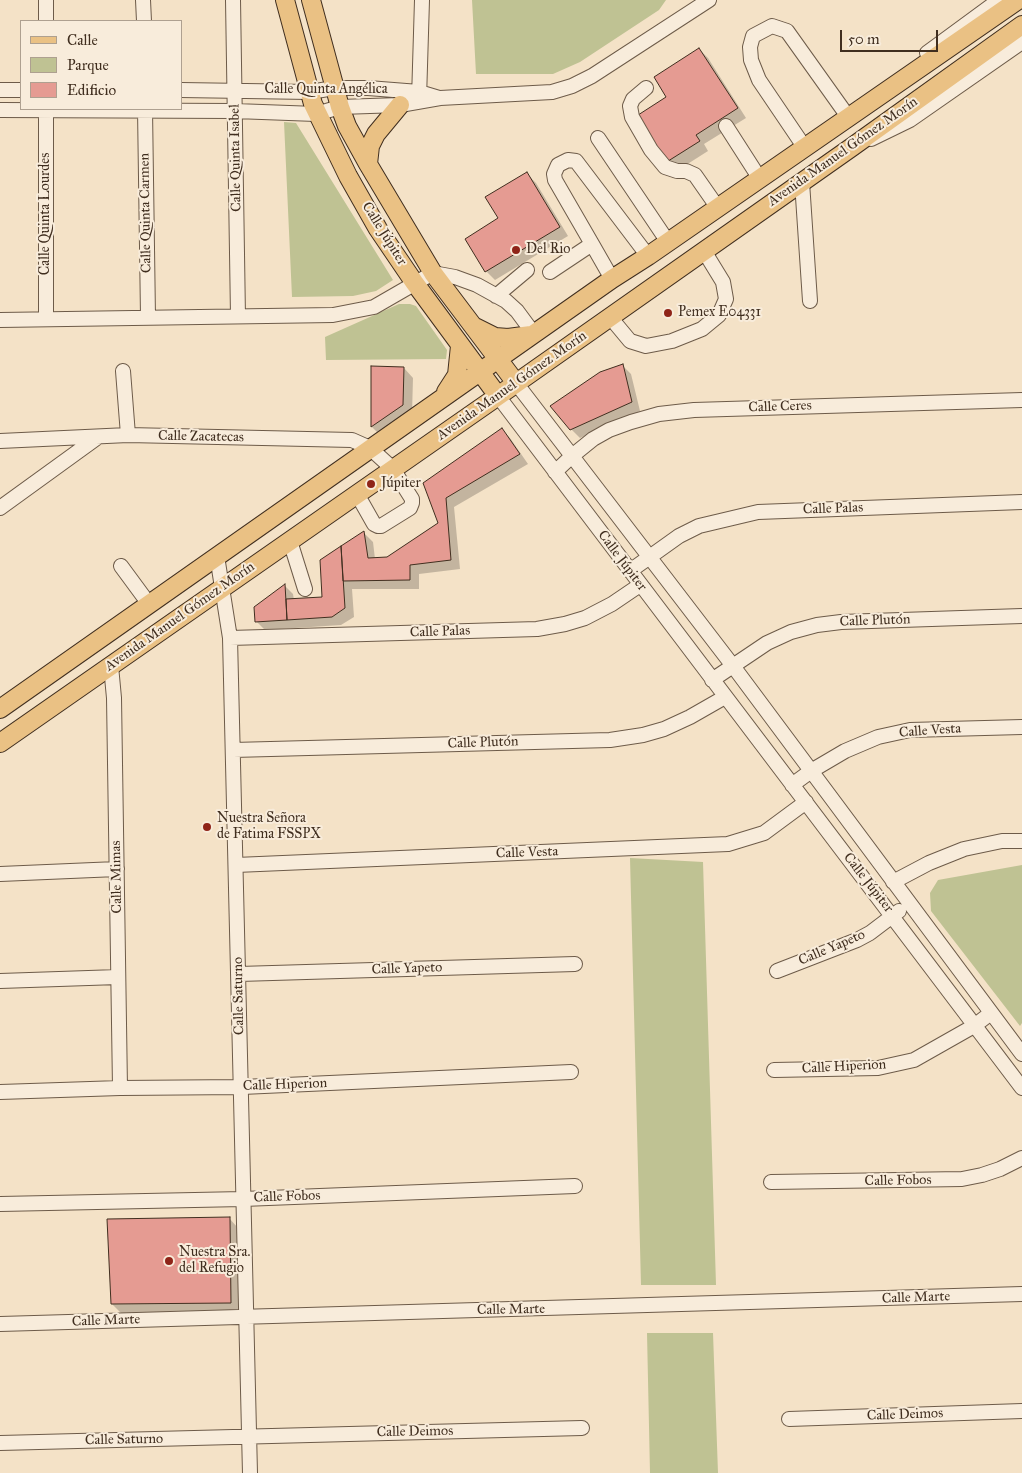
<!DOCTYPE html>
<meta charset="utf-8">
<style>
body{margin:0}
#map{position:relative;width:1022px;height:1473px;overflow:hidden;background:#f4e2c7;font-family:"IM FELL Great Primer",serif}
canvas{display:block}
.legend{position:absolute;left:20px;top:20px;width:162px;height:90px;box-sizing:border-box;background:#f8ecdb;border:1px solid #aea090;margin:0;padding:6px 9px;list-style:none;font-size:15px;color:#402e1f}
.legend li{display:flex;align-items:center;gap:10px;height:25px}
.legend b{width:25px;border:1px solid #aea090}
.scale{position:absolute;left:840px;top:30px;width:98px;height:22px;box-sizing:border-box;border:2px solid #402e1f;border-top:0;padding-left:6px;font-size:15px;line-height:18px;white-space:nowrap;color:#402e1f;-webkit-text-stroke:4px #f8ecdb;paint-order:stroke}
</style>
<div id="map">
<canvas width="1022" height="1473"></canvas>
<ul class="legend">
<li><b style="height:6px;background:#eac184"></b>Calle</li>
<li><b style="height:14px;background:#bfc293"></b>Parque</li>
<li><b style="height:14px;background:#e59b92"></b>Edificio</li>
</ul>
<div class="scale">50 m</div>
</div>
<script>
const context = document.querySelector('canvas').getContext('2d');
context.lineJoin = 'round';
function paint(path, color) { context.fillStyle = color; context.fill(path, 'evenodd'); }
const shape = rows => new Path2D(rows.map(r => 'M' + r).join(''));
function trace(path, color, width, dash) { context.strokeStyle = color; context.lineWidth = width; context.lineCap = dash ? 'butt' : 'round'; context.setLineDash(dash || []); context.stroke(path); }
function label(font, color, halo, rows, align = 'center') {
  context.font = font + ' "IM FELL Great Primer",serif'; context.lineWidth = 4; context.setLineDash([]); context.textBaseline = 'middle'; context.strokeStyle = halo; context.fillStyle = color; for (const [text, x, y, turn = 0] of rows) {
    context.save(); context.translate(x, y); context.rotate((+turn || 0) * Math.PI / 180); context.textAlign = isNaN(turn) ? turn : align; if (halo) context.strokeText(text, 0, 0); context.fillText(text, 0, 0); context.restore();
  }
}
paint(shape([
 [472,0,666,0,659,10,580,62,553,74,476,74],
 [284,122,296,123,393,280,376,291,353,296,292,297],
 [399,304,410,304,416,306,447,350,446,359,326,360,325,337],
 [630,858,703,862,716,1285,641,1285],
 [1022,865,1022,1023,1020,1026,931,911,930,893,938,880],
 [647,1333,713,1333,718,1473,650,1473]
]), '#bfc293');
paint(shape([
 [699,49,708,58,746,118,704,144,708,151,675,172,666,163,668,97],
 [527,174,536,183,568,236,495,280,486,271,500,219],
 [622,365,631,374,640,411,580,438,571,429],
 [372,367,404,368,413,378,412,414,381,436,372,427],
 [501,429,510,438,528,464,454,507,460,569,419,574,419,589,352,589,354,617,341,625,265,630,256,621,285,586,293,594,294,600,324,598,364,533,373,542,375,559,388,558,439,524,424,484],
 [229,1218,238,1228,239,1312,121,1313,112,1304]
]), '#0003');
const building = shape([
 [699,48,738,108,696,135,700,141,665,163,635,117,666,97,654,77,699,48],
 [527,172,560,227,485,272,465,239,498,218,485,197,527,172],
 [623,364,632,402,570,430,550,406,600,372,623,364],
 [371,366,404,367,403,405,371,427,371,366],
 [502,428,520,454,446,498,451,560,410,565,410,580,343,581,341,546,364,531,368,558,387,557,438,523,423,483,502,428],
 [341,546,345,608,332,617,287,620,286,599,322,597,320,560,341,546],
 [285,584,287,620,255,622,254,607,285,584],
 [230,1217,231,1303,111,1304,107,1219,230,1217]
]);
paint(building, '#e59b92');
trace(building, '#402e1f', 1);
const minor = shape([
 [46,0,46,21],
 [143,0,144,21],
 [233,0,238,316],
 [927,53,999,0],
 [646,88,633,99,630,106,632,117,651,150,665,167,677,171,686,171,695,175,718,208],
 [0,90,21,90],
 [181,90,310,92,334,88,368,88,419,92,439,98],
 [419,99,422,0],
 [46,109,46,319],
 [145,109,148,317],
 [0,110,235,111,316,114,340,107,400,105,440,98,552,92,572,86,592,76,709,0],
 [726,126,760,179],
 [598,138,668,242],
 [871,139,910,120,1022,42],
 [805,148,759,80,751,60,750,47,753,36,772,26,787,31,849,118],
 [802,182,810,301],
 [592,244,612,279],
 [550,272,592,244,555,180,554,174,558,165,568,160,576,161,648,256],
 [496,296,527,270],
 [610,317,630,341,646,346,672,341,702,329,719,315,726,299,723,282,704,251],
 [0,320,333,315,374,307,433,273,455,277,477,285,506,301,517,311,534,334],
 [123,371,128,435],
 [516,383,733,666,1022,1054],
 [498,396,1022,1088],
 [0,441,128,435,352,440,370,448,393,469,412,499,412,503,410,508,381,526,378,526,374,524,357,494],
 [555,472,572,456,593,439,609,430,631,422,659,414,694,410,1022,400],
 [0,508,98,437],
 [290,541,305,589],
 [217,556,230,638,250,1473],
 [121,566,149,604],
 [630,571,679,536,699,526,758,512,1022,502],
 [230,638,537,629,565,624,585,618,612,604,640,585],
 [111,666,114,698,120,1088],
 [712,680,767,643,791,632,817,625,841,622,1022,616],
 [233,750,610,740,643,735,664,729,690,717,725,697],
 [792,785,811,771,845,751,878,737,910,730,1022,727],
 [236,865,728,844,764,833,806,802],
 [0,874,117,869],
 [893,882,929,863,964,849,1002,841,1022,841],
 [777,971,857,940,870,933,899,911],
 [239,974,575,964],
 [0,981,118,977],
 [774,1070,878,1068,914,1060,974,1026,991,1013],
 [0,1092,120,1088,242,1087,571,1072],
 [771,1182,962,1179,982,1175,1000,1169,1022,1158],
 [0,1204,243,1199,575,1186],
 [0,1324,1022,1294],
 [789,1419,1022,1411],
 [0,1443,582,1428]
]);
const major = shape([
 [285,0,313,104,348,176,378,229,414,282,498,396],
 [311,0,340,107,347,126,368,164,433,273,516,383],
 [368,164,370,146,376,134,400,105],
 [475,327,495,337,508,338,531,335],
 [446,392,457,375,460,346],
 [0,709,612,279,648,256,1018,0],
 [0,743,498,396,852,147,1022,25]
]);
trace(minor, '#6d5b49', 16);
trace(major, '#402e1f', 20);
trace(minor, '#f8ecdb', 14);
trace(major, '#eac184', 18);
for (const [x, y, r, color] of [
 [516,250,5,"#8f2418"],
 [668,313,5,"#8f2418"],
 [371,484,5,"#8f2418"],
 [207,827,5,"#8f2418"],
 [169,1261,5,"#8f2418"]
]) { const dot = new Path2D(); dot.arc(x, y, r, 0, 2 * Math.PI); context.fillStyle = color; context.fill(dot); trace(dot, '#f8ecdb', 2); }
label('14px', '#402e1f', '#f8ecdb', [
 ["Calle Quinta Angélica",326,90],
 ["Avenida Manuel Gómez Morín",843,152,-35],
 ["Calle Quinta Isabel",236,158,-91],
 ["Calle Quinta Carmen",146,213,-91],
 ["Calle Quinta Lourdes",46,214,-90],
 ["Calle Júpiter",384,234,58],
 ["Avenida Manuel Gómez Morín",512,386,-35],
 ["Calle Ceres",780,407,-2],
 ["Calle Zacatecas",201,437,1],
 ["Calle Palas",833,509,-2],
 ["Calle Júpiter",622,561,53],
 ["Avenida Manuel Gómez Morín",180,617,-35],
 ["Calle Plutón",875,621,-2],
 ["Calle Palas",440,632,-2],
 ["Calle Vesta",930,731,-4],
 ["Calle Plutón",483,743,-2],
 ["Calle Vesta",527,853,-2],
 ["Calle Mimas",117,877,-91],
 ["Calle Júpiter",868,883,52],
 ["Calle Yapeto",832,948,-23],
 ["Calle Yapeto",407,969,-2],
 ["Calle Saturno",239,996,-91],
 ["Calle Hiperion",844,1067,-3],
 ["Calle Hiperion",285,1085,-2],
 ["Calle Fobos",898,1181,-1],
 ["Calle Fobos",287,1197,-2],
 ["Calle Marte",916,1298,-2],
 ["Calle Marte",511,1310,-1],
 ["Calle Marte",106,1321,-2],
 ["Calle Deimos",905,1415,-2],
 ["Calle Deimos",415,1432,-1],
 ["Calle Saturno",124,1440,-1]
]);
label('14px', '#402e1f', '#f8ecdb', [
 ["Del Rio",526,250],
 ["Pemex E04331",678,313],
 ["Júpiter",381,484],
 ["Nuestra Señora",217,819],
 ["de Fatima FSSPX",217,835],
 ["Nuestra Sra.",179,1253],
 ["del Refugio",179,1269]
], 'left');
</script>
